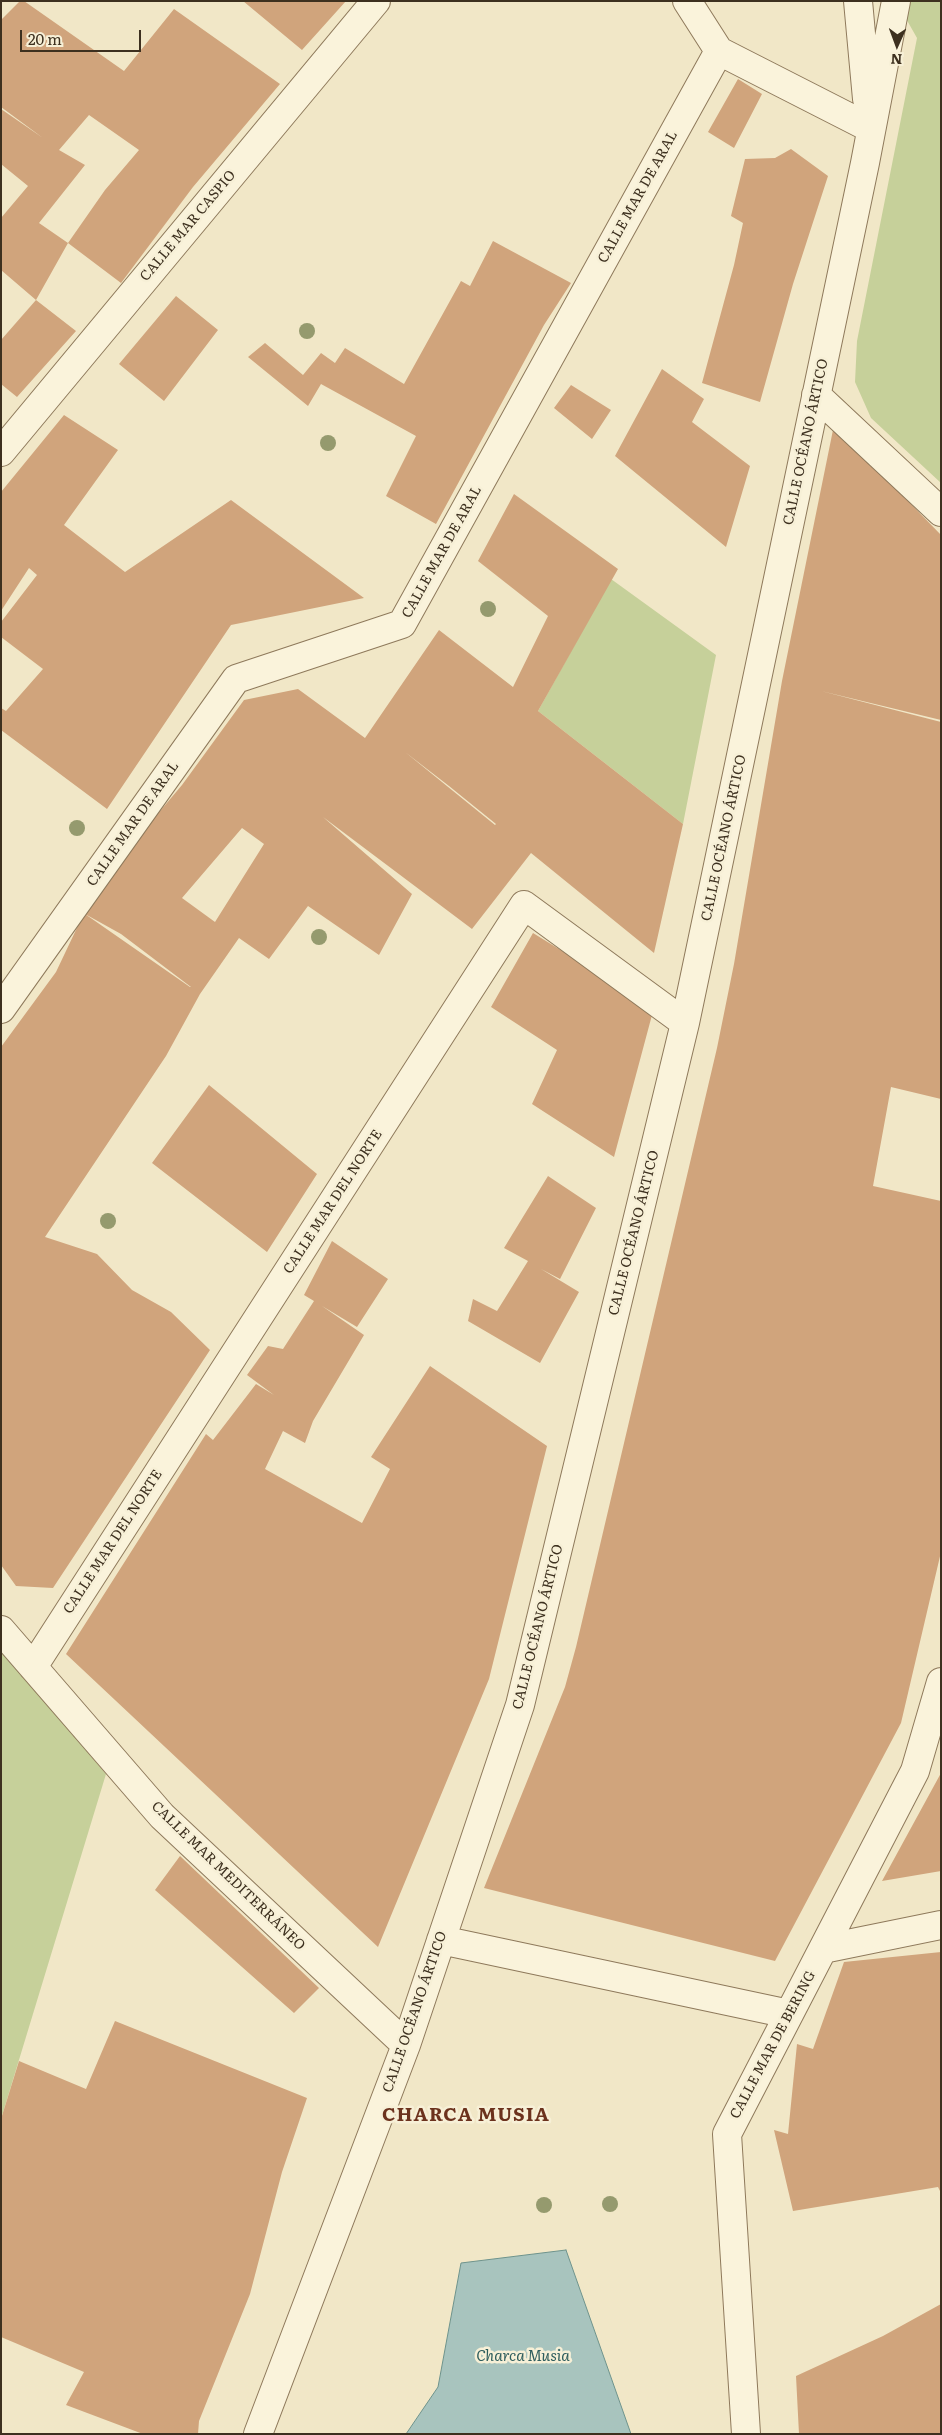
<!DOCTYPE html>
<meta charset="utf-8">
<style>
body{margin:0}
#map{position:relative;width:942px;height:2435px;overflow:hidden;background:#f1e7c7;font-family:Literata,serif}
canvas{display:block}
.frame{position:absolute;inset:0;border:2px solid #3d301f;pointer-events:none}
.north{position:absolute;left:872px;top:20px;width:50px;height:50px;-webkit-text-stroke:4px #f7f0d7;paint-order:stroke;rotate:182deg;font-size:14px;font-weight:700;line-height:20px;text-align:center;color:#3d301f}
.north::after{content:'';display:block;margin:auto;width:18px;height:22px;background:#3d301f;clip-path:polygon(50% 0,100% 100%,50% 72%,0 100%)}
.scale{position:absolute;left:20px;top:30px;width:121px;height:22px;box-sizing:border-box;border:2px solid #3d301f;border-top:0;padding-left:6px;font-size:15px;line-height:18px;white-space:nowrap;color:#3d301f;-webkit-text-stroke:4px #f7f0d7;paint-order:stroke}
</style>
<div id="map">
<canvas width="942" height="2435"></canvas>
<div class="frame"></div>
<div class="north">N</div>
<div class="scale">20 m</div>
</div>
<script>
const context = document.querySelector('canvas').getContext('2d');
context.lineJoin = 'round';
function paint(path, color) { context.fillStyle = color; context.fill(path, 'evenodd'); }
const shape = rows => new Path2D(rows.map(r => 'M' + r).join(''));
function trace(path, color, width, dash) { context.strokeStyle = color; context.lineWidth = width; context.lineCap = dash ? 'butt' : 'round'; context.setLineDash(dash || []); context.stroke(path); }
function label(font, color, halo, rows, align = 'center') {
  context.font = font + ' Literata,serif'; context.lineWidth = 5; context.setLineDash([]); context.textBaseline = 'middle'; context.strokeStyle = halo; context.fillStyle = color; for (const [text, x, y, turn = 0] of rows) {
    context.save(); context.translate(x, y); context.rotate((+turn || 0) * Math.PI / 180); context.textAlign = isNaN(turn) ? turn : align; if (halo) context.strokeText(text, 0, 0); context.fillText(text, 0, 0); context.restore();
  }
}
paint(shape([
 [896,1,941,1,941,483,871,418,855,382,857,341,917,38],
 [611,579,716,655,683,824,538,711],
 [1,1649,106,1774,1,2119]
]), '#c6d09a');
const water = shape([
 [566,2250,631,2434,406,2434,438,2387,461,2263,566,2250]
]);
paint(water, '#a8c4be');
trace(water, '#6e938c', 1);
paint(shape([
 [20,1,24,1,124,71,174,9,280,84,193,187,121,283,68,243,105,190,139,150,89,115,59,150,85,165,39,223,68,243,36,300,76,331,17,397,1,384,1,340,36,300,1,270,1,218,28,186,1,164,1,109,43,138,1,107,1,20],
 [243,1,346,1,302,50],
 [738,79,762,94,734,148,708,132],
 [791,149,828,176,793,284,760,402,702,383,734,265,743,223,731,216,745,159,775,158],
 [493,241,571,283,544,325,436,524,386,496,416,436,321,384,308,406,248,357,265,343,303,375,321,353,335,363,345,348,404,384,461,281,470,286],
 [176,296,218,330,164,401,119,364],
 [662,369,704,399,692,422,750,466,726,547,615,456],
 [571,385,611,410,592,439,554,408],
 [64,415,118,450,64,525,125,572,231,500,364,598,231,625,107,809,1,730,1,708,6,711,43,669,1,637,1,622,37,575,29,568,1,611,1,492],
 [834,425,941,535,941,720,821,691,941,722,941,1099,891,1087,873,1186,941,1201,941,1552,901,1723,775,1961,484,1888,565,1687,576,1647,717,1048,734,964,782,681],
 [514,494,618,569,538,711,683,824,654,953,531,853,472,929,323,817,412,894,379,955,308,906,269,959,239,938,200,994,166,1056,45,1237,97,1254,132,1290,171,1312,210,1350,53,1588,16,1586,1,1565,1,1047,56,972,84,913,128,849,182,785,244,700,298,689,365,738,439,630,513,687,548,616,478,561],
 [405,752,449,786,496,824,495,825],
 [242,828,264,844,215,922,182,898],
 [85,914,121,934,191,987,190,987],
 [533,933,593,970,652,1015,614,1157,532,1104,557,1050,491,1007],
 [209,1085,317,1174,267,1252,152,1163],
 [548,1176,596,1208,560,1279,541,1269,579,1292,540,1363,468,1321,473,1299,497,1311,528,1261,504,1248],
 [332,1241,388,1279,357,1327,322,1306,364,1335,313,1421,305,1443,283,1431,265,1469,362,1523,390,1469,371,1457,430,1366,547,1446,489,1679,378,1947,66,1654,206,1434,213,1440,256,1384,274,1395,247,1375,268,1346,283,1349,314,1301,304,1295],
 [941,1773,941,1871,882,1881],
 [180,1856,319,1988,294,2013,155,1890],
 [941,1952,941,2193,938,2187,793,2211,774,2130,788,2134,797,2044,813,2049,844,1962],
 [115,2021,307,2098,282,2172,250,2294,199,2421,198,2434,143,2434,66,2405,84,2372,1,2337,1,2119,19,2061,86,2089],
 [941,2304,941,2434,799,2434,796,2376,883,2336]
]), '#d0a47c');
const street = shape([
 [687,1,719,51,870,128],
 [858,1,867,99],
 [816,395,941,512],
 [1,452,376,1],
 [1,1009,236,679,402,624,719,51],
 [1,1630,162,1816,406,2045],
 [33,1667,524,905,685,1023],
 [441,1940,789,2014],
 [823,1949,941,1925],
 [258,2434,406,2045,520,1705,685,1023,865,163,896,1],
 [746,2434,727,2134,915,1771,941,1682]
]);
trace(street, '#8e795b', 30);
trace(street, '#faf3db', 28);
context.fillStyle = '#959a6e';
for (const [x, y] of [
 [307,331],
 [328,443],
 [488,609],
 [77,828],
 [319,937],
 [108,1221],
 [610,2204],
 [544,2205]
]) { context.beginPath(); context.arc(x, y, 8, 0, 2 * Math.PI); context.fill(); }
label('14px', '#3d301f', '#f7f0d7', [
 ["CALLE MAR DE ARAL",638,197,-61],
 ["CALLE MAR CASPIO",188,226,-50],
 ["CALLE OCÉANO ÁRTICO",806,442,-78],
 ["CALLE MAR DE ARAL",442,552,-61],
 ["CALLE MAR DE ARAL",133,824,-55],
 ["CALLE OCÉANO ÁRTICO",724,838,-78],
 ["CALLE MAR DEL NORTE",333,1202,-57],
 ["CALLE OCÉANO ÁRTICO",634,1233,-76],
 ["CALLE MAR DEL NORTE",113,1542,-57],
 ["CALLE OCÉANO ÁRTICO",538,1627,-76],
 ["CALLE MAR MEDITERRÁNEO",228,1876,44],
 ["CALLE OCÉANO ÁRTICO",415,2012,-71],
 ["CALLE MAR DE BERING",773,2045,-62]
]);
label('italic 15px', '#2e5d5d', '#f7f0d7', [
 ["Charca Musia",523,2357]
]);
context.letterSpacing = '1px';
label('bold 19px', '#6c321d', '#f7f0d7', [
 ["CHARCA MUSIA",466,2115]
]);
context.letterSpacing = '0px';
</script>
